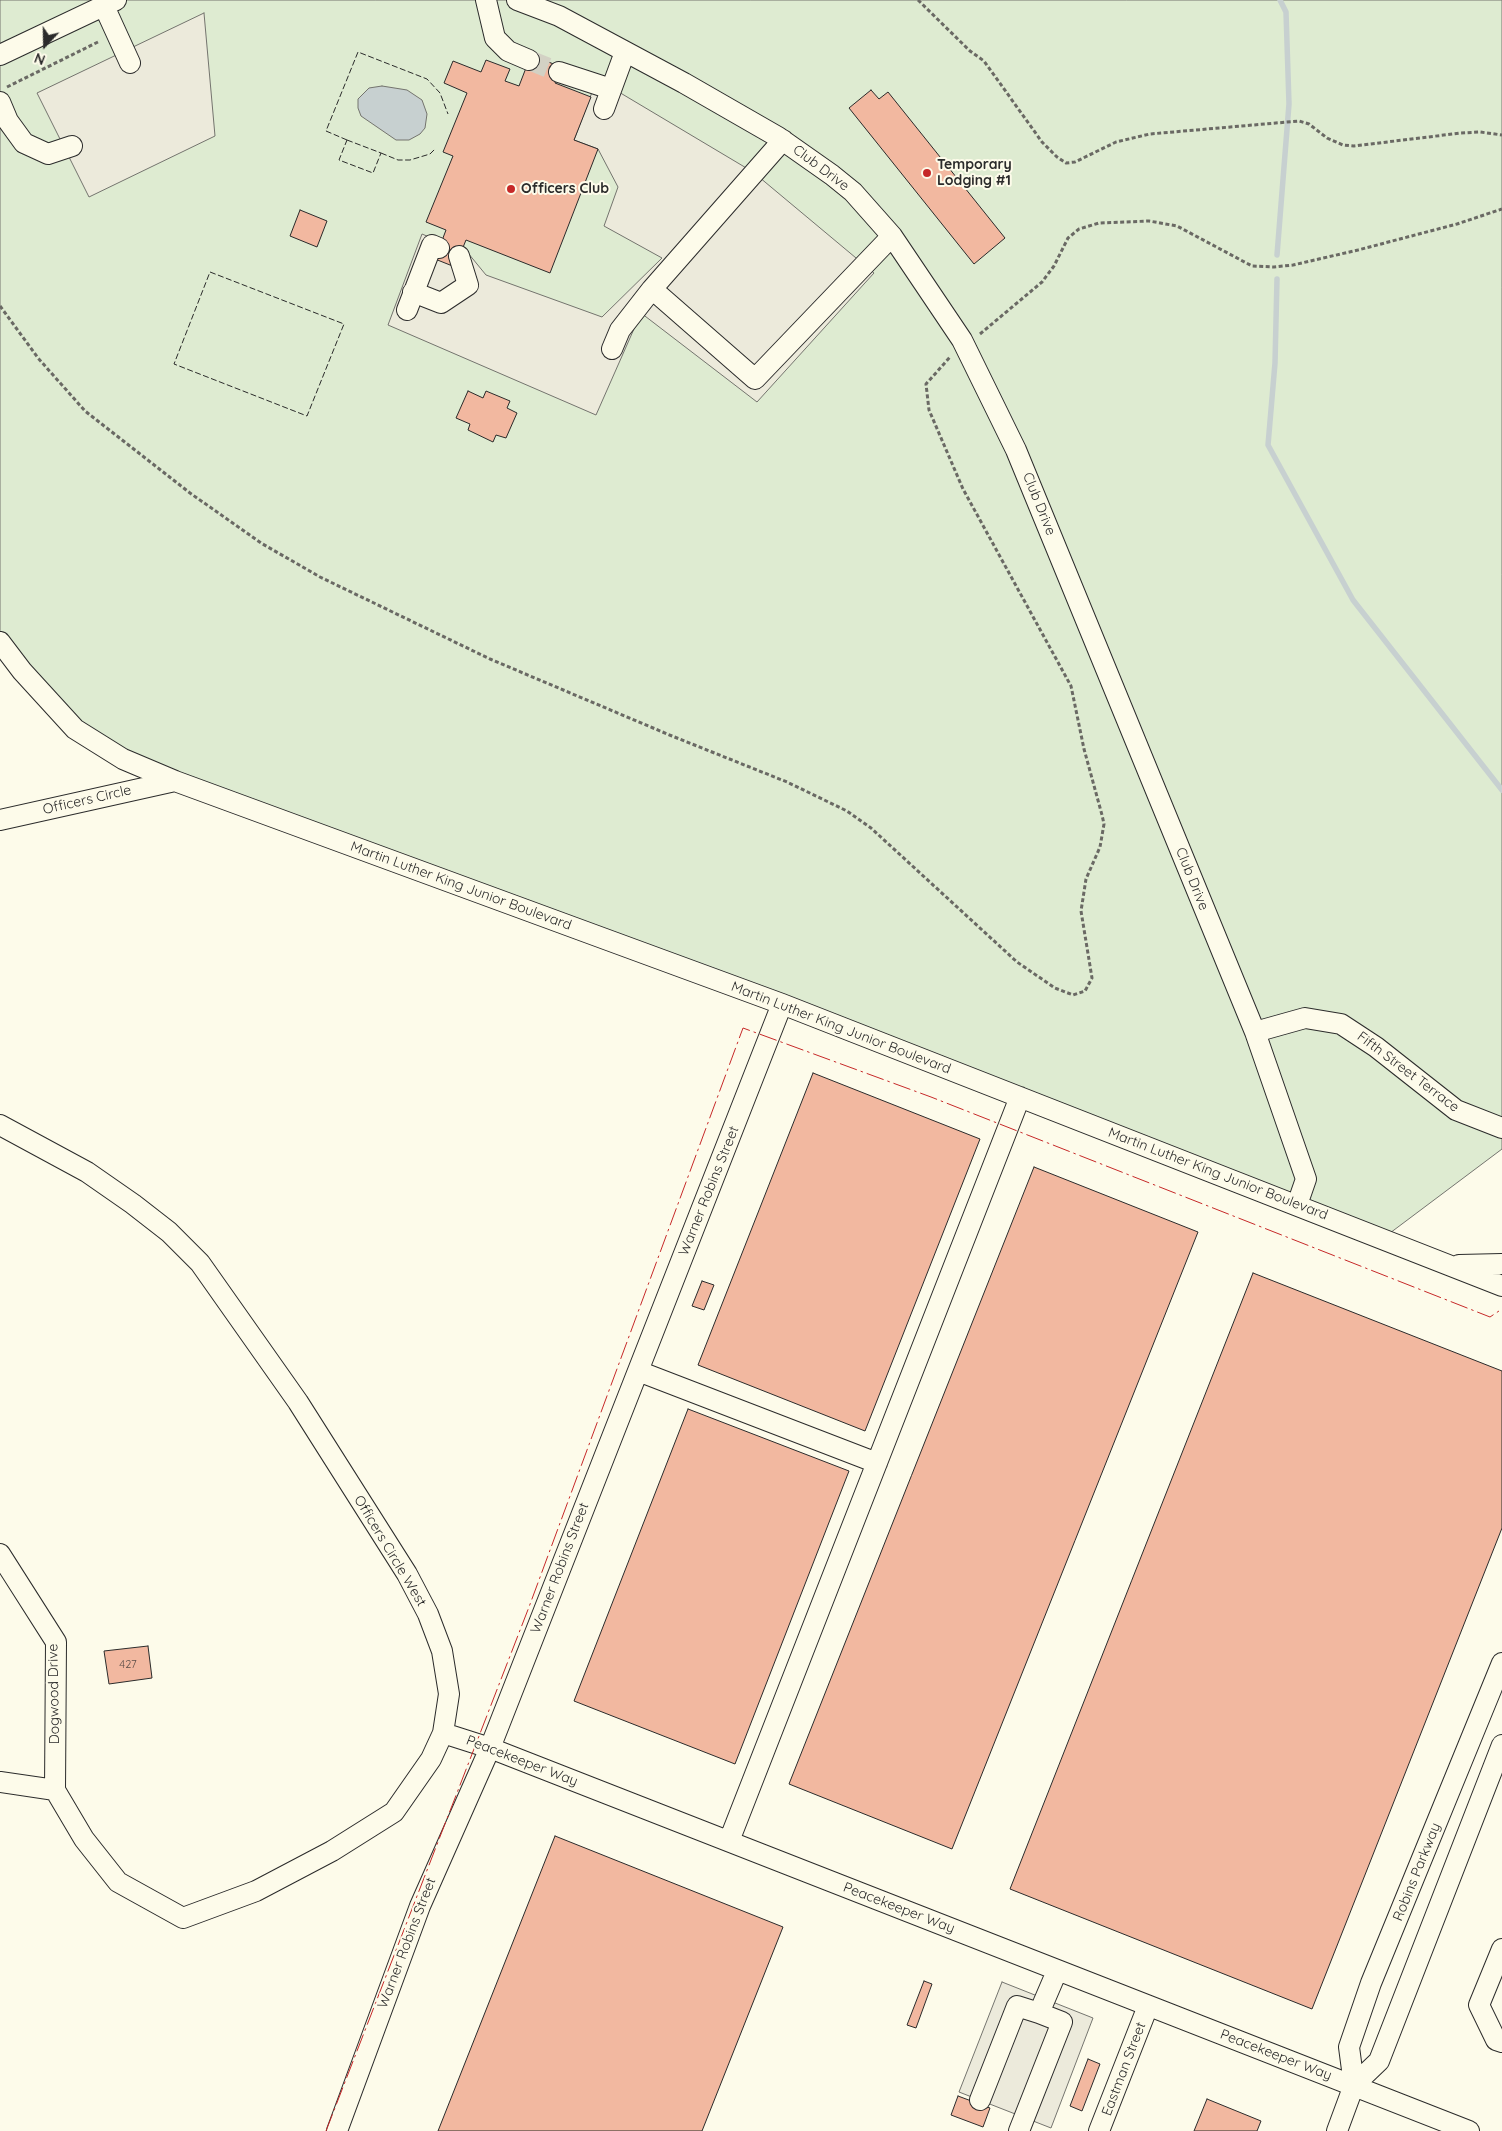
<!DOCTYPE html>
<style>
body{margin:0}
#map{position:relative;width:1502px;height:2131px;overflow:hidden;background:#fdfbea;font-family:Quicksand,sans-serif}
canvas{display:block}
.north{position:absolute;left:20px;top:20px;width:50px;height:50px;-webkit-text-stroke:4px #fdfbea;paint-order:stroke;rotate:201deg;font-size:14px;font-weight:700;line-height:20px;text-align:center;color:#2b2b2b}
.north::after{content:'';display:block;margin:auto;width:18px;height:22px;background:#2b2b2b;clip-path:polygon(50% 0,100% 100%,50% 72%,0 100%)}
</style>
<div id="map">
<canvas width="1502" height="2131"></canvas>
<div class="north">N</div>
</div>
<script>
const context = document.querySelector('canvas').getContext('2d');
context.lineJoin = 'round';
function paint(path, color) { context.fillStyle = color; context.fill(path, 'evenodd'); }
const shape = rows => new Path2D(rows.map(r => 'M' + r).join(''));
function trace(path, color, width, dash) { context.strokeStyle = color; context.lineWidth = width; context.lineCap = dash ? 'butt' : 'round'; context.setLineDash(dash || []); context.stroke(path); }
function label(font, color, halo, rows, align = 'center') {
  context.font = font + ' Quicksand,sans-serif'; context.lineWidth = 4; context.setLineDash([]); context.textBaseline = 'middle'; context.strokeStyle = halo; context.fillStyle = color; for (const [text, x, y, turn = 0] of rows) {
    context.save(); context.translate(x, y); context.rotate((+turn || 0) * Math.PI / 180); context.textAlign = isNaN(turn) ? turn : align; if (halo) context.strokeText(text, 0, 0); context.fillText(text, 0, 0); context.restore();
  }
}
const green = shape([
 [0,0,1502,0,1502,1149,1382,1239,90,738,0,644,0,0]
]);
paint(green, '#deebd1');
trace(green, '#74746e', 1);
const parking = shape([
 [204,13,215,136,89,197,37,93,204,13],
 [597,79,753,172,874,273,757,402,641,313,596,415,388,325,422,234,468,253,486,275,602,317,662,258,604,226,618,187,598,149,574,140,597,79],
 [1002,1982,1093,2018,1051,2128,959,2092,1002,1982]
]);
paint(parking, '#eceadb');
trace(parking, '#74746e', 1);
const water = shape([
 [382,86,407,90,422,100,427,114,425,128,420,134,409,140,396,140,361,116,358,108,358,99,369,88,382,86]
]);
paint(water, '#c7d0d0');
trace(water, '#74746e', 1);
trace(shape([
 [1277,255,1289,104,1286,12,1280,0],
 [1277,279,1275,363,1268,445,1353,600,1502,790]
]), '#c7d0d0', 5.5);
const building = shape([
 [531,55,561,67,555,83,591,97,574,140,598,149,550,273,466,240,455,267,435,259,446,230,426,222,453,156,443,152,467,93,444,83,453,61,481,72,486,60,510,69,505,81,519,86,531,55],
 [871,90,879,99,888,92,1005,238,974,264,849,108,871,90],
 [300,210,327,221,317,247,290,236,300,210],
 [468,391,483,398,486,391,510,401,507,408,517,413,506,438,496,435,493,442,468,430,470,424,456,418,468,391],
 [813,1073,980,1139,865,1431,698,1365,813,1073],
 [1034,1167,1198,1232,952,1849,789,1784,1034,1167],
 [1253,1273,1502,1371,1502,1528,1312,2009,1010,1889,1253,1273],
 [702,1281,714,1285,704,1310,692,1306,702,1281],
 [688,1409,849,1471,735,1764,574,1701,688,1409],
 [148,1646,152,1678,109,1684,104,1651,148,1646],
 [555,1836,783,1927,702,2131,438,2131,555,1836],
 [924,1981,932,1984,916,2028,907,2025,924,1981],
 [1088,2059,1100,2064,1082,2111,1070,2106,1088,2059],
 [958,2096,990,2108,983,2127,951,2115,958,2096],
 [1207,2099,1261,2121,1257,2131,1194,2131,1207,2099]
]);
paint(building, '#f2b8a0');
trace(building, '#2b2b2b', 1);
trace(shape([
 [529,60,559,72]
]), '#d3d1c4', 20, [20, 10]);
const minor = shape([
 [486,0,495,38,508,51,529,60],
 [517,0,559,16,684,83,778,137,832,175,853,192,892,236,962,340,1016,450,1255,1032,1306,1179,1297,1205],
 [104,6,130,63],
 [0,55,116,0],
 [559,72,611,89],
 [0,102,8,121,24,143,48,154,72,146],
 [604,109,625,52],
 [652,289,755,379,892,236],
 [413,292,441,303,468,285,459,256],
 [407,310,432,245,439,248],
 [612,349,620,330,652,289,783,140],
 [0,642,22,671,75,729,123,759,175,781,782,1004,1502,1286],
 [0,820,175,781],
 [1255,1032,1305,1018,1341,1024,1376,1047,1456,1110,1502,1128],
 [0,1125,87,1172,133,1204,169,1232,200,1263,298,1402,407,1574,428,1614,442,1651,449,1694,443,1733,431,1759,394,1812,332,1851,256,1891,183,1918,118,1882,84,1839,55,1790,0,1782],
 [1459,1265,1502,1264],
 [638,1371,877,1463],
 [0,1554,56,1642,55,1790],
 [443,1733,490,1748,1469,2131],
 [729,1841,1020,1097],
 [1502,1949,1479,2005,1496,2040,1502,2042],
 [1354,2085,1349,2047,1371,1983,1502,1663],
 [980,2100,1017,2006,1039,2013],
 [337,2131,420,1906,490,1748,782,1004],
 [1019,2131,1062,2022,1039,2013,1057,1971],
 [1099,2131,1148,2006],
 [1337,2131,1354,2085,1379,2061,1502,1745]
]);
trace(minor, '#2b2b2b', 22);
trace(shape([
 [918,0,970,51,984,61,1042,142,1057,157,1066,163,1075,162,1116,142,1150,134,1299,121,1309,124,1327,138,1343,145,1354,146,1461,133,1480,132,1502,135],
 [7,87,100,41],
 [0,306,38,358,85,411,190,493,261,543,320,577,490,659,672,736,787,782,847,811,871,828,1017,962,1055,988,1073,995,1085,991,1092,978,1081,911,1086,879,1100,847,1104,824,1102,815,1084,749,1071,686,963,489,929,410,926,384,951,356],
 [980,334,1042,282,1054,266,1068,238,1079,229,1099,223,1149,221,1177,226,1252,266,1274,267,1293,265,1358,250,1457,224,1502,209]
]), '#6a6964', 3, [4, 2.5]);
trace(minor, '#fdfbea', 20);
trace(shape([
 [347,140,326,131,358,52,427,79,440,93,448,114],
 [347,140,381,153,373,173,339,160,347,140],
 [381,153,398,160,410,160,430,154,435,149],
 [210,272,344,324,307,416,174,364,210,272]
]), '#2b2b2b', 1, [6, 2.5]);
trace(shape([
 [326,2131,529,1607,743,1028,931,1097,1490,1317,1502,1309]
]), '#c62828', 1, [18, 4, 2.5, 4]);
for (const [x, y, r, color] of [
 [927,173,5,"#c62828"],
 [511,189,5,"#c62828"]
]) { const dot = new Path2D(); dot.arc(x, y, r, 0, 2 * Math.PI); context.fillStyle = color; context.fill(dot); trace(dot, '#fdfbea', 2); }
label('11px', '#5d4e48', null, [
 ["427",128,1665]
]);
label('bold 14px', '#2b2b2b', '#fdfbea', [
 ["Temporary",937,165],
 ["Lodging #1",937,181],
 ["Officers Club",521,189]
], 'left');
label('14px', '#2b2b2b', '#fdfbea', [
 ["Club Drive",821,168,37],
 ["Club Drive",1039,504,68],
 ["Officers Circle",87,800,-13],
 ["Club Drive",1192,879,68],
 ["Martin Luther King Junior Boulevard",461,886,20],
 ["Martin Luther King Junior Boulevard",841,1028,21],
 ["Fifth Street Terrace",1408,1072,37],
 ["Martin Luther King Junior Boulevard",1218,1174,21],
 ["Warner Robins Street",709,1191,-68],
 ["Officers Circle West",390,1551,59],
 ["Warner Robins Street",560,1568,-69],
 ["Dogwood Drive",54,1694,-91],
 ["Peacekeeper Way",522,1761,21],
 ["Robins Parkway",1417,1872,-68],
 ["Peacekeeper Way",899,1908,21],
 ["Warner Robins Street",407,1943,-69],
 ["Peacekeeper Way",1276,2055,21],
 ["Eastman Street",1124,2069,-69]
]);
</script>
